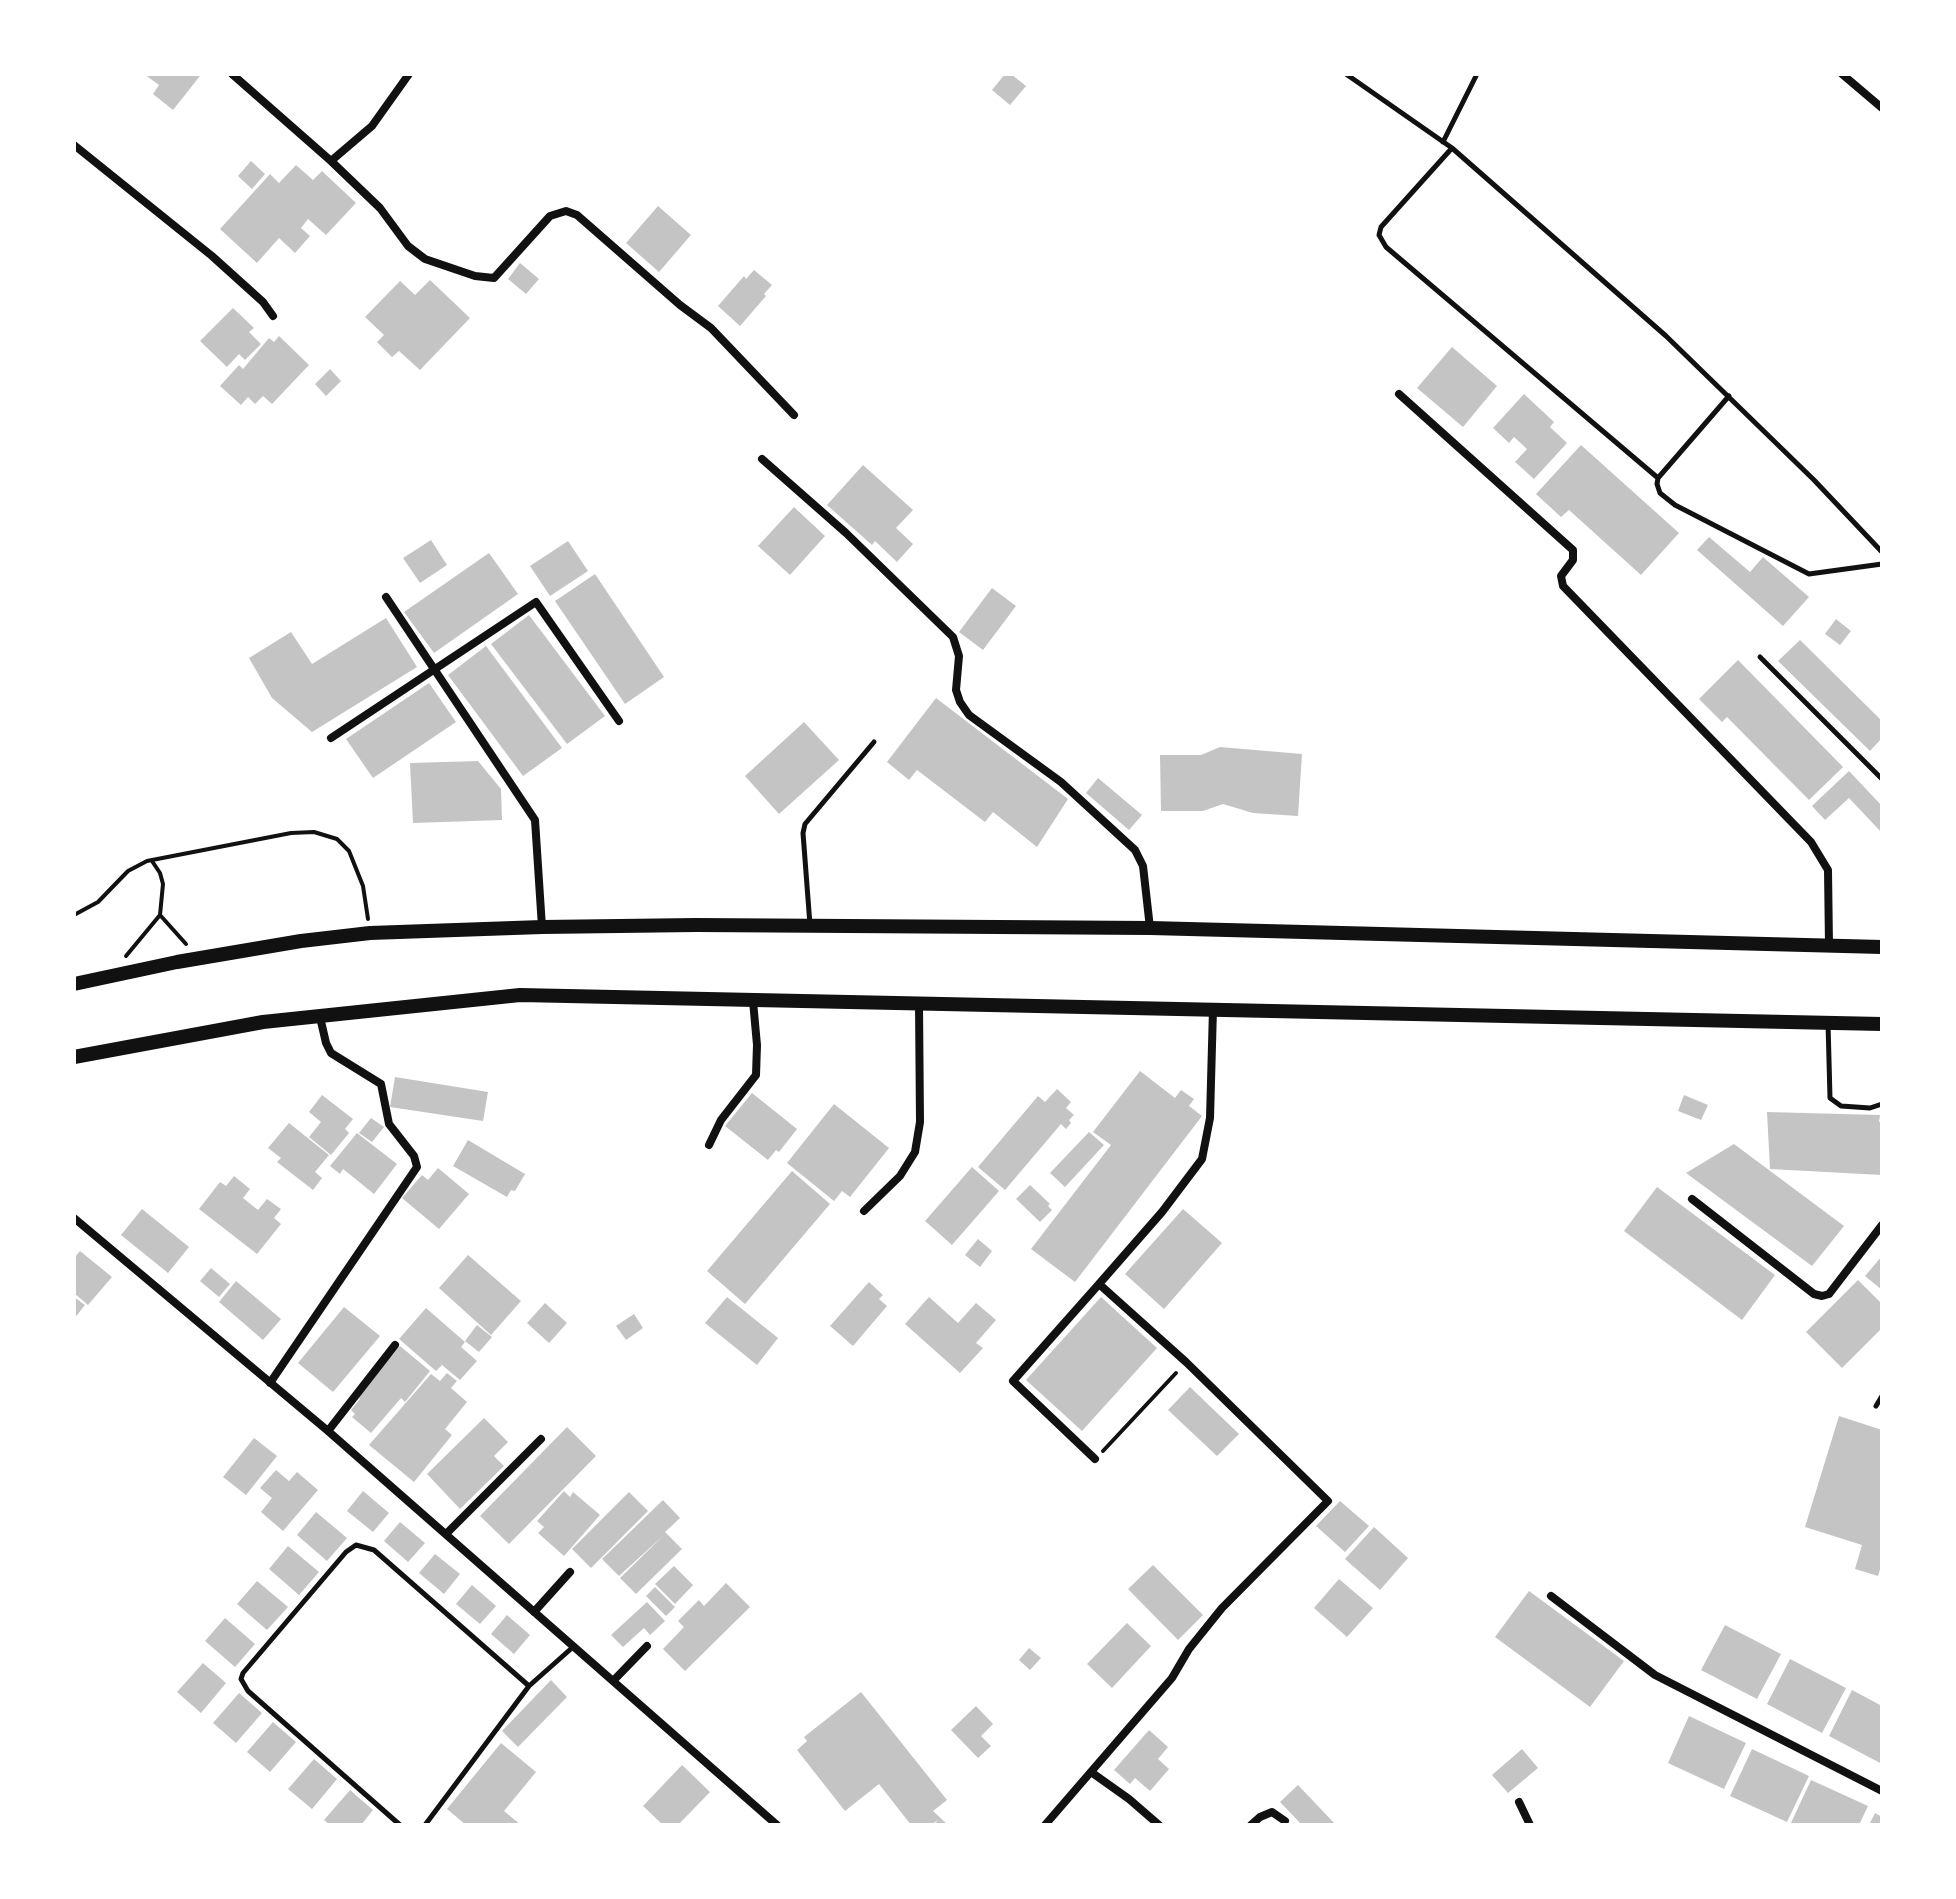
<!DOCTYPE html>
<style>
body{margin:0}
#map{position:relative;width:1956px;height:1899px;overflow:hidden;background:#fff;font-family:"Alegreya Sans",sans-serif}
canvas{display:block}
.frame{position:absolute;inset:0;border:76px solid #fff;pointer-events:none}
</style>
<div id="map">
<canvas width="1956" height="1899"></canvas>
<div class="frame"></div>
</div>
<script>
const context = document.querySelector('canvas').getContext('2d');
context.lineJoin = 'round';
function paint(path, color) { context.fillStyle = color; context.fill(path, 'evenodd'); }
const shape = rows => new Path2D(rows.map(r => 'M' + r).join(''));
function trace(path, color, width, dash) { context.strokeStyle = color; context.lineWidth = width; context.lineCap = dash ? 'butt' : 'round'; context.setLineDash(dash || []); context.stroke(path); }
paint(shape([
 [144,74,197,74,200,76,173,110,153,94,159,85],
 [1005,74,1011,74,1026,86,1010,105,992,90],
 [251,161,265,174,252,189,238,176],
 [296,165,313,180,322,171,356,203,326,235,308,219,301,228,310,236,295,253,279,238,257,263,220,229,270,174,279,183],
 [658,206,691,235,659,272,626,243],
 [520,263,539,279,526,294,508,279],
 [754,270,772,285,764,294,766,296,740,326,718,306,744,276,746,279],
 [430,280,470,318,420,370,399,351,392,357,377,342,384,335,365,317,400,281,415,295],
 [233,308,254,328,249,332,261,344,245,360,239,354,227,367,200,341],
 [279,336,309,365,272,404,263,396,255,404,248,397,241,405,220,386,239,365,243,369,269,338,274,342],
 [1452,347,1497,386,1463,427,1417,388],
 [330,369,341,381,326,396,315,384],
 [1524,394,1554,422,1550,427,1567,443,1534,479,1515,462,1527,449,1514,437,1509,443,1493,428],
 [1581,445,1679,533,1641,575,1569,510,1561,517,1536,494],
 [863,465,913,510,896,528,913,544,897,562,875,541,872,545,827,505],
 [794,507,825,536,790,575,758,546],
 [1709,537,1750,572,1763,557,1809,597,1783,626,1697,550],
 [431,540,447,565,420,583,403,558],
 [568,541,588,571,550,596,530,566],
 [489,553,518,594,434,653,404,612],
 [595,574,664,677,625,704,555,601],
 [992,588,1016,606,983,650,959,632],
 [529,615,605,716,567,744,491,644],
 [386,618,417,667,312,732,272,698,249,658,291,632,312,664],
 [1836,619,1851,631,1840,645,1825,634],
 [1800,640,1882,721,1882,738,1870,751,1778,661],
 [486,646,562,748,523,776,448,675],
 [1738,660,1843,767,1809,800,1727,717,1722,722,1699,699],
 [429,683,456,722,373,778,346,739],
 [936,698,1068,799,1037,847,993,812,985,822,917,770,909,780,887,762],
 [804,722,839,760,779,814,745,776],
 [1220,747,1302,754,1298,816,1253,813,1223,804,1203,811,1161,811,1160,755,1201,755],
 [478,761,501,789,502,820,413,823,410,763],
 [1849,771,1882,806,1882,833,1849,798,1825,820,1812,806],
 [1098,778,1142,815,1129,830,1086,793],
 [1140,1071,1175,1098,1181,1090,1194,1099,1189,1106,1202,1116,1075,1282,1031,1249,1111,1145,1093,1132],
 [395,1077,488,1092,483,1121,390,1107],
 [1057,1089,1071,1102,1066,1108,1074,1115,1069,1120,1071,1123,1066,1129,1061,1124,1005,1190,978,1167,1038,1096,1045,1102],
 [752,1093,797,1129,779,1152,776,1150,768,1160,725,1126],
 [322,1095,353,1119,345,1129,349,1133,331,1155,309,1137,321,1122,309,1112],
 [1684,1095,1708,1105,1701,1120,1678,1111],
 [834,1104,889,1148,850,1197,842,1191,834,1201,787,1163],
 [1767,1112,1880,1115,1879,1122,1882,1122,1882,1175,1770,1169],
 [371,1118,384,1127,372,1142,359,1133],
 [289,1123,329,1155,315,1172,322,1178,313,1190,277,1162,281,1158,268,1148],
 [1089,1132,1104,1145,1065,1187,1050,1173],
 [357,1133,397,1164,374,1194,343,1169,340,1174,330,1166],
 [468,1140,525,1174,515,1191,511,1190,507,1197,453,1166],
 [1734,1144,1844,1226,1812,1266,1686,1173],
 [972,1167,999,1191,952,1245,925,1221],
 [438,1168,469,1194,439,1229,402,1198,422,1175,428,1180],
 [792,1171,830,1204,745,1304,707,1271],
 [234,1176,250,1189,243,1198,258,1210,267,1199,281,1209,274,1218,281,1224,257,1254,199,1209,220,1182,226,1186],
 [1030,1185,1050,1204,1048,1206,1052,1210,1040,1222,1016,1199],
 [1657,1187,1775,1275,1742,1320,1624,1231],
 [142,1209,189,1247,168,1273,121,1235],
 [1183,1209,1222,1243,1164,1309,1125,1274],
 [978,1239,992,1251,980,1267,965,1255],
 [80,1251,112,1277,88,1305,74,1293,74,1258],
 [468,1255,521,1301,491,1335,439,1288],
 [1882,1256,1882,1290,1865,1276],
 [211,1268,230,1284,219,1297,200,1281],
 [1858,1280,1882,1304,1882,1328,1842,1368,1806,1332],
 [236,1281,281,1319,263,1340,219,1302],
 [869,1282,883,1295,879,1299,887,1306,853,1346,830,1326],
 [74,1297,85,1305,74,1319],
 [727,1297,778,1338,757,1365,705,1323],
 [929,1297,958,1323,976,1303,996,1320,976,1343,983,1348,960,1373,905,1324],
 [1101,1297,1157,1348,1082,1431,1026,1380],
 [545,1303,567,1323,549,1343,527,1323],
 [344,1307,380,1336,333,1392,298,1363],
 [426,1308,465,1342,461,1347,477,1361,460,1380,442,1365,436,1371,399,1339],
 [634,1314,643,1328,626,1340,616,1326],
 [477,1325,492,1337,479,1352,465,1341],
 [400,1346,430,1371,405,1402,401,1398,371,1433,352,1417,355,1414,351,1410,360,1399,357,1397],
 [447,1373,457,1381,451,1388,467,1402,445,1429,452,1435,414,1482,369,1445,431,1374,440,1381],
 [1190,1387,1239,1434,1217,1456,1168,1410],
 [1839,1416,1882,1430,1882,1563,1878,1576,1855,1569,1862,1545,1805,1527],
 [484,1418,508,1442,494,1456,504,1466,460,1509,427,1474],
 [567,1427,596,1456,509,1544,480,1516],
 [254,1438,277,1456,246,1495,223,1477],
 [276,1470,289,1481,297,1472,318,1490,283,1531,261,1512,272,1498,260,1488],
 [363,1491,389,1513,373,1532,347,1511],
 [564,1491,570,1497,573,1492,600,1515,564,1556,538,1533,544,1527,537,1521],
 [629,1492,648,1511,591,1568,572,1549],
 [663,1500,680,1518,665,1532,682,1549,636,1594,620,1578,664,1535,619,1576,602,1559],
 [1340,1501,1369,1526,1345,1552,1316,1526],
 [316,1512,347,1538,327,1561,297,1535],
 [400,1522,425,1543,408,1562,384,1541],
 [1374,1527,1408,1558,1380,1590,1345,1559],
 [288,1546,319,1572,299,1595,269,1569],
 [435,1554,460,1574,444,1594,419,1573],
 [1153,1565,1203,1615,1178,1640,1128,1589],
 [674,1566,693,1585,675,1604,655,1584],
 [1339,1579,1373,1608,1347,1637,1314,1608],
 [257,1581,288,1607,267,1630,237,1604],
 [726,1583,750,1607,685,1671,663,1649,684,1627,678,1621,699,1600,704,1606],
 [472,1585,496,1606,480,1624,456,1604],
 [655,1587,675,1607,666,1616,646,1596],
 [1529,1591,1624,1661,1590,1707,1495,1637],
 [647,1602,665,1621,650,1635,644,1628,623,1647,611,1635],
 [507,1615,530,1635,514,1654,491,1634],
 [225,1618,255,1644,235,1667,205,1641],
 [1127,1623,1151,1646,1112,1688,1087,1664],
 [1725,1625,1781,1654,1757,1699,1701,1670],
 [1029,1648,1041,1658,1030,1670,1019,1660],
 [1790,1659,1846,1688,1822,1733,1767,1704],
 [203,1663,226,1683,201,1713,177,1692],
 [551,1680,567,1697,518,1747,502,1731],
 [1852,1690,1882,1706,1882,1764,1829,1736],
 [861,1692,947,1800,933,1811,948,1825,933,1825,939,1819,931,1825,911,1825,879,1784,845,1811,797,1750,807,1741,804,1737],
 [239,1693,262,1713,236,1743,213,1723],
 [976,1706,993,1724,981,1736,991,1746,978,1758,951,1730],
 [1689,1716,1746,1743,1724,1789,1668,1763],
 [273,1722,296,1742,270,1772,247,1752],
 [1149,1730,1168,1747,1158,1759,1169,1769,1150,1791,1135,1778,1130,1784,1114,1770],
 [501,1743,536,1772,504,1811,521,1825,466,1825,447,1809],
 [1522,1749,1538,1768,1508,1793,1492,1775],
 [1752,1749,1809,1776,1787,1822,1730,1796],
 [314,1759,337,1779,312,1809,288,1789],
 [682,1765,710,1792,678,1825,663,1825,643,1806],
 [1811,1780,1868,1806,1859,1825,1790,1825],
 [1298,1785,1336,1825,1302,1825,1280,1802],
 [350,1790,373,1810,361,1825,330,1825,324,1820],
 [1875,1813,1882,1817,1882,1825,1869,1825]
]), '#c4c4c4');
trace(shape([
 [152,861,160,873,163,884,160,915,186,944],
 [74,915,98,902,128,871,147,861,291,833,314,832,337,839,349,851,363,886,368,919],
 [126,956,160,915],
 [1103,1451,1176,1373]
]), '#111', 4);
trace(shape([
 [1346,74,1452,148,1381,227,1379,235,1386,247,1658,478,1657,484,1660,493,1675,505,1809,574,1882,564],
 [1443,142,1477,74],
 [1452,148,1666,336,1814,480,1882,552],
 [1658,478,1729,396],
 [1760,657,1882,779],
 [810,925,803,833,805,824,874,742],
 [1828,1023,1830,1098,1841,1106,1870,1108,1882,1104],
 [1876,1406,1882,1396],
 [400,1825,248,1691,241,1679,243,1673,346,1552,356,1545,374,1550,529,1686],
 [425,1825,529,1686,573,1647]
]), '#111', 5);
trace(shape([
 [232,74,331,161,380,208,408,246,425,259,475,276,494,278,550,216,566,211,577,215,680,305,711,328,794,415],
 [1842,74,1882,108],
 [74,145,212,256,263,302,273,316],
 [331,161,372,126,409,74],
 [1399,394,1573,550,1573,560,1561,576,1563,586,1811,842,1828,870,1829,945],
 [762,459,846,533,953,637,959,656,956,690,960,702,969,715,1061,782,1135,850,1143,866,1150,928],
 [386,597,535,820,542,927],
 [331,738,536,602,619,721],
 [709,1145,721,1120,756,1075,757,1045,753,1001],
 [1692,1199,1814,1294,1822,1296,1829,1294,1882,1225],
 [864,1211,900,1176,915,1152,920,1122,919,1004],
 [74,1218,328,1431,777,1825],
 [270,1383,417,1167,414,1156,389,1124,381,1084,331,1053,326,1043,320,1017],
 [328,1431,395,1345],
 [1095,1459,1013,1381,1099,1284],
 [446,1534,541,1439],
 [1551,1596,1655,1675,1882,1791],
 [534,1612,570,1572],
 [613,1681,647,1646],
 [1091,1772,1129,1799,1159,1825],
 [1519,1802,1530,1825],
 [1045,1825,1172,1678,1189,1649,1222,1608,1328,1501,1186,1362,1099,1284,1162,1212,1202,1159,1210,1118,1213,1009],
 [1251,1825,1260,1817,1272,1812,1285,1821]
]), '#111', 8);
trace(shape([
 [74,984,177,962,301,941,370,933,542,927,696,925,1150,928,1882,947],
 [74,1057,263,1022,520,995,1882,1024]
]), '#111', 14);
</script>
